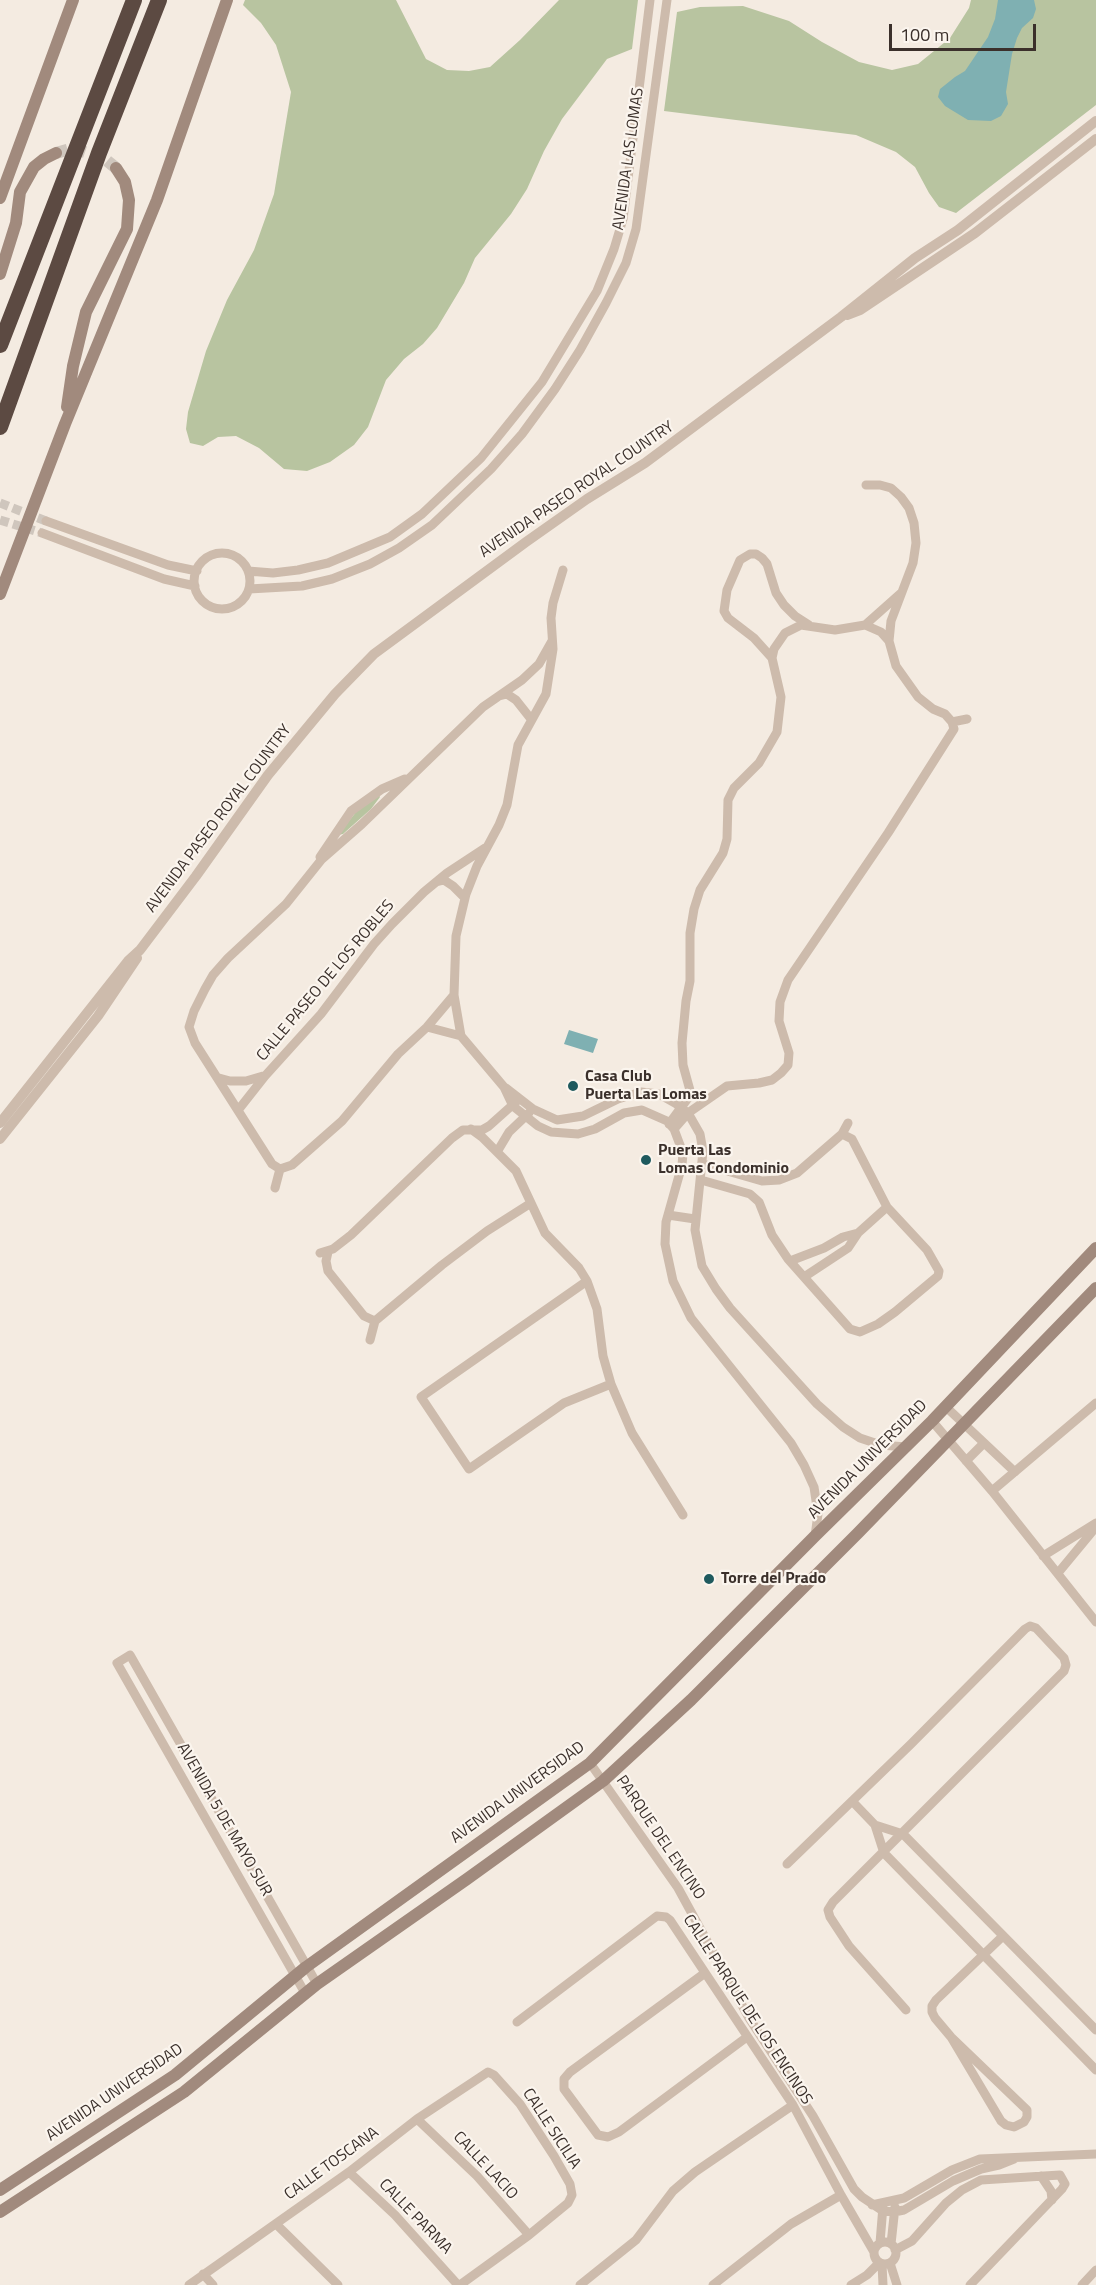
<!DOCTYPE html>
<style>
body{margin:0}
#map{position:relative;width:1096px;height:2285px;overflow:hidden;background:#f4ebe1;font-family:"Titillium Web",sans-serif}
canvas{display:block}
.scale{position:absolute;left:889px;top:24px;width:147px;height:27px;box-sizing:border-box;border:3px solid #3b302b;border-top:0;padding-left:8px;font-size:18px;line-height:21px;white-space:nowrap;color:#3b302b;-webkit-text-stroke:4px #fbf5ee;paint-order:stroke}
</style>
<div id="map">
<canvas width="1096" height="2285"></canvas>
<div class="scale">100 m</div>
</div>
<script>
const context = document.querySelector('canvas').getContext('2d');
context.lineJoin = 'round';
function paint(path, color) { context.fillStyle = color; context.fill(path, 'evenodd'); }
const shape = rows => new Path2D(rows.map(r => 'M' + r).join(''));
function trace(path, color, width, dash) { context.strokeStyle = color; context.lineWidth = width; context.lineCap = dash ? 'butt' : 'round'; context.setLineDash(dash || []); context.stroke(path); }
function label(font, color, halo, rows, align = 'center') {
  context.font = font + ' "Titillium Web",sans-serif'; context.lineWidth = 4.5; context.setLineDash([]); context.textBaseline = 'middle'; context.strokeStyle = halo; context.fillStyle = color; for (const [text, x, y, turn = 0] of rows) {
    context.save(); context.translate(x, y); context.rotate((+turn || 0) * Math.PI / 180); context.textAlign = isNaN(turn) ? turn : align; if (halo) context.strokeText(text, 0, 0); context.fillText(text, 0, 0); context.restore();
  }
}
paint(shape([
 [245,0,396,0,426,59,447,70,469,71,490,67,520,40,559,0,638,0,632,49,607,59,562,119,544,151,527,189,511,214,475,258,464,283,437,328,423,344,404,359,386,380,368,427,354,445,330,462,307,471,284,469,259,448,236,436,218,437,203,446,190,443,186,429,188,412,206,351,227,300,254,250,274,194,291,92,276,45,261,23,243,5],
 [971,0,1096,0,1096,105,956,213,939,207,929,193,915,167,896,152,856,135,664,111,677,12,700,7,743,6,789,21,822,42,859,62,892,70,918,64,950,38,969,8],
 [379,795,380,797,371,809,343,834,338,835,356,812]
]), '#b8c4a0');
paint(shape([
 [998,0,1034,0,1036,9,1033,18,1022,28,1017,38,1012,54,1006,92,1008,104,1001,116,991,121,968,120,945,106,938,97,940,89,955,77,965,71,988,37,995,19],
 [569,1030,598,1039,593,1053,564,1044]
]), '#7fb0b2');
trace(shape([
 [0,503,46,521],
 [0,520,42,533]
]), '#cfc6bd', 9, [9, 4.5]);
trace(shape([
 [56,153,70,149,79,150,105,159,116,168]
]), '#cfc6bd', 12, [12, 6]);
trace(shape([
 [46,521,168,565,197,571],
 [42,533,164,579,195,586],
 '194 581a28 28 0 1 1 56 0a28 28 0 1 1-56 0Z',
 [563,570,553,603,551,618,553,649,546,694,518,745,507,805,499,825,477,866,466,894,456,936,454,995,461,1036,504,1087,513,1106,538,1126,551,1132,578,1134,595,1129,624,1113,642,1110,667,1121,674,1129,683,1153,682,1165,666,1222,665,1244,673,1281,691,1318,791,1443,804,1465,814,1487,818,1514,815,1536],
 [248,571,273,573,298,570,328,563,390,537,422,514,481,458,542,382,597,291,614,249,623,219,650,0],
 [249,589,302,586,332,579,370,564,399,548,432,525,491,469,522,434,555,389,580,350,606,303,626,263,636,229,667,0],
 [865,625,881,632,889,641],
 [772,658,754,638,728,618,724,611,727,590,740,560,750,554,756,554,762,558,767,564,776,593,784,605,795,616,809,625],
 [499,696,507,694,516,700,531,719],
 [952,722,967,719],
 [320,857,351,811,382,789,405,779],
 [436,882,444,880,453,886,465,898],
 [454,995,427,1027,398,1054,342,1121,292,1165,280,1169,272,1164,195,1043,189,1027,194,1011,205,989,213,975,228,958,286,904,322,859,362,824,483,707,522,680,539,664,552,641],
 [427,1027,461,1036],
 [219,1078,230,1081,246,1081,263,1076],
 [506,1088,533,1109,557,1120,583,1116,618,1099,641,1092,659,1094,675,1103,688,1113,700,1134,703,1151,695,1230,702,1266,716,1289,730,1308,817,1404,843,1427,860,1438,881,1445,906,1447],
 [239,1109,265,1076,321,1014,374,944,392,924,424,892,447,873,485,848],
 [669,1124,691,1094,683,1065,682,1043,686,1001,690,981,690,933,694,909,700,890,723,853,727,839,728,800,734,788,759,763,777,732,781,697,772,658,774,649,785,633,801,625,835,630,865,625,901,593],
 [471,1129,482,1137,516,1171,545,1233,579,1268,587,1281,597,1309,603,1356,611,1384,632,1433,683,1515],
 [674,1129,688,1113,727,1086,759,1083,772,1080,781,1073,788,1065,789,1053,779,1021,780,1002,788,980,888,833,954,729,952,722,945,714,933,709,918,697,896,666,889,641,891,621,913,563,916,543,914,523,909,508,901,497,891,488,880,485,866,485],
 [842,1134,848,1123],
 [497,1152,509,1132,529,1113],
 [703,1164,762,1181,779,1180,797,1173,842,1134],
 [701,1180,750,1194,759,1202,772,1235,788,1259,850,1329,860,1332,878,1324,895,1312,938,1276,939,1271,927,1250,887,1207,852,1139,842,1134],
 [275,1188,280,1169],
 [668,1215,695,1219],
 [328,1252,326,1261,328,1271,364,1316,375,1321],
 [320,1253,333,1249,351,1235,452,1138,463,1130,482,1130,489,1126,517,1101],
 [790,1261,824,1248,843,1237,858,1233],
 [804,1277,848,1248,858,1233,887,1207],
 [375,1321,442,1265,487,1231,531,1203],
 [370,1340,375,1321],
 [421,1397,587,1281],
 [421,1397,469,1469],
 [946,1407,1015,1472],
 [932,1421,992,1491,1096,1622],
 [966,1461,984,1443],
 [469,1469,564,1403,611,1384],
 [992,1491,1096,1403],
 [1043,1556,1096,1523],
 [1058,1573,1096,1527],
 [590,1763,678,1888,749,2018,813,2116,854,2189,862,2197,883,2211,894,2212,904,2210,953,2181,981,2169,999,2165,1014,2159],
 [852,1801,875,1825,884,1853,1096,2070],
 [875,1825,903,1834,1096,2030],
 [787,1864,911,1744,1025,1629,1030,1626,1036,1628,1064,1658,1066,1665,1064,1671,833,1902,828,1910,830,1917,849,1946,906,2010],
 [705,1973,570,2072,564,2079,564,2089,598,2135,608,2137,619,2132,747,2037],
 [305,1993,117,1663,130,1655,317,1984],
 [517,2022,657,1916,666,1917,670,1920,793,2105,841,2195,874,2252],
 [951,2037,1001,2121,1006,2125,1014,2127,1024,2122,1027,2117,1027,2110,951,2037,935,2018,932,2012,932,2006,936,2000,1003,1936],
 [417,2119,477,2176,529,2235],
 [349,2172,395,2215,458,2285],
 [1041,2176,1051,2191,1052,2200],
 [872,2205,904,2198,952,2170,980,2159,1096,2154],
 [276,2224,338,2285],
 '874 2253a11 11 0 1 1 22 0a11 11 0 1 1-22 0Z',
 [880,2243,883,2206],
 [891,2244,895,2207],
 [895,2250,912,2241,946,2203,962,2190,981,2180,1060,2175,1065,2184,1062,2189,970,2285],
 [890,2263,897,2285],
 [882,2264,883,2285],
 [203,2274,213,2285],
 [189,2285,349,2172,417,2119,488,2072,494,2075,520,2104,554,2156,570,2184,572,2195,568,2203,529,2235,460,2285],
 [580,2285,636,2240,673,2191,695,2172,793,2105],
 [713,2285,791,2224,841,2195],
 [851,2285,867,2275,879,2263],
 [1082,2285,1096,2270]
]), '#cdbbac', 9);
trace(shape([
 [847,315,860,310,975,233,1096,139],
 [0,1123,128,961,140,950,196,876,268,775,335,694,374,654,526,542,587,499,645,463,841,317,915,258,958,230,1096,121],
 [0,1139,98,1016,137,958]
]), '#cdbbac', 10);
trace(shape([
 [0,198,73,0],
 [0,274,16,223,20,192,34,167,44,159,56,153],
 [67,407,73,366,86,312,127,229,129,200,125,182,116,168],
 [0,594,65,424,157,200,227,0],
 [0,2190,175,2075,306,1967,590,1763,815,1536,932,1421,1096,1248],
 [0,2212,184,2092,317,1984,467,1879,603,1781,691,1700,858,1533,1096,1288]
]), '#a18a7d', 12);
trace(shape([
 [0,345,134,0],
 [0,427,99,153,159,0]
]), '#5c4a42', 16);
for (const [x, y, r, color] of [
 [573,1086,6,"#1f5a5e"],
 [646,1160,6,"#1f5a5e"],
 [709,1579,6,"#1f5a5e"]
]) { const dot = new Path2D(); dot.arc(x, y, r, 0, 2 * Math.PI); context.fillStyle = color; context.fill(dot); trace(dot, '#fbf5ee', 2); }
label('16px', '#3b302b', '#fbf5ee', [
 ["AVENIDA LAS LOMAS",629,159,-82],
 ["AVENIDA PASEO ROYAL COUNTRY",577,490,-34],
 ["AVENIDA PASEO ROYAL COUNTRY",219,819,-53],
 ["CALLE PASEO DE LOS ROBLES",326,981,-50],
 ["AVENIDA UNIVERSIDAD",868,1460,-45],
 ["AVENIDA UNIVERSIDAD",518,1793,-36],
 ["AVENIDA 5 DE MAYO SUR",224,1820,60],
 ["PARQUE DEL ENCINO",660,1838,56],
 ["CALLE PARQUE DE LOS ENCINOS",747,2010,57],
 ["AVENIDA UNIVERSIDAD",115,2093,-34],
 ["CALLE SICILIA",551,2129,57],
 ["CALLE TOSCANA",332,2164,-36],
 ["CALLE LACIO",485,2166,47],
 ["CALLE PARMA",415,2217,46]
]);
label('bold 16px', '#3b302b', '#fbf5ee', [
 ["Casa Club",585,1077],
 ["Puerta Las Lomas",585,1095],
 ["Puerta Las",658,1151],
 ["Lomas Condominio",658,1169],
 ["Torre del Prado",721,1579]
], 'left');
</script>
